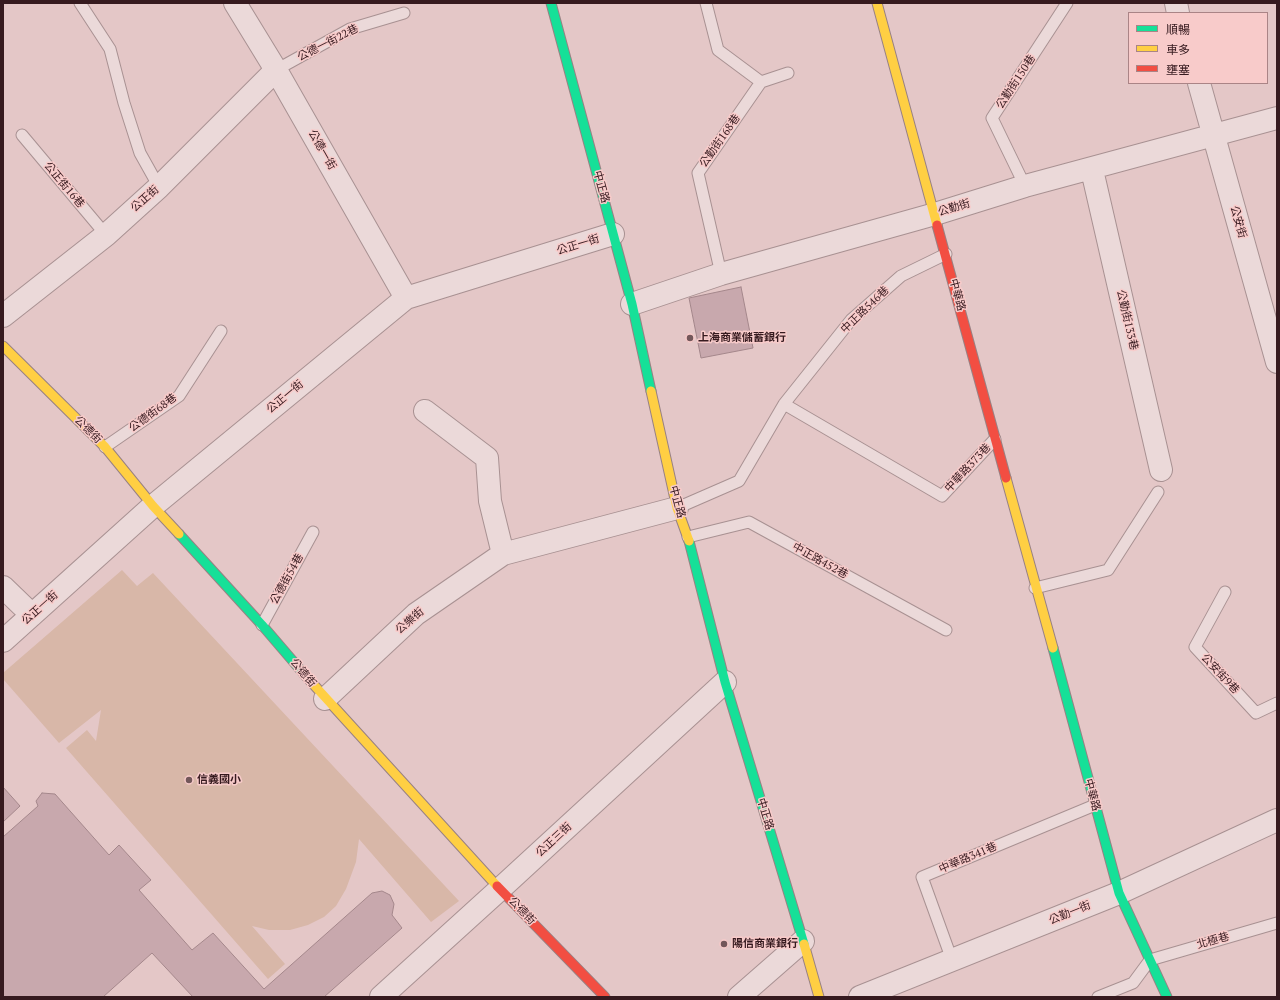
<!DOCTYPE html>
<meta charset="utf-8">
<style>
body{margin:0}
#map{position:relative;width:1280px;height:1000px;overflow:hidden;background:#e4c7c7;font-family:"PT Serif","Noto Sans TC",serif}
canvas{display:block}
.frame{position:absolute;inset:0;border:4px solid #361a1f;pointer-events:none}
.legend{position:absolute;left:1128px;top:12px;width:140px;height:72px;box-sizing:border-box;background:#f8cbca;border:1px solid #aa8486;margin:0;padding:5px 7px;list-style:none;font-size:12px;color:#361a1f}
.legend li{display:flex;align-items:center;gap:8px;height:20px}
.legend b{width:20px;border:1px solid #aa8486}
</style>
<div id="map">
<canvas width="1280" height="1000"></canvas>
<div class="frame"></div>
<ul class="legend">
<li><b style="height:5px;background:#16e098"></b>順暢</li>
<li><b style="height:5px;background:#ffcf43"></b>車多</li>
<li><b style="height:5px;background:#f24e42"></b>壅塞</li>
</ul>
</div>
<script>
const context = document.querySelector('canvas').getContext('2d');
context.lineJoin = 'round';
function paint(path, color) { context.fillStyle = color; context.fill(path, 'evenodd'); }
const shape = rows => new Path2D(rows.map(r => 'M' + r).join(''));
function trace(path, color, width, dash) { context.strokeStyle = color; context.lineWidth = width; context.lineCap = dash ? 'butt' : 'round'; context.setLineDash(dash || []); context.stroke(path); }
function label(font, color, halo, rows, align = 'center') {
  context.font = font + ' "PT Serif","Noto Sans TC",serif'; context.lineWidth = 3; context.setLineDash([]); context.textBaseline = 'middle'; context.strokeStyle = halo; context.fillStyle = color; for (const [text, x, y, turn = 0] of rows) {
    context.save(); context.translate(x, y); context.rotate((+turn || 0) * Math.PI / 180); context.textAlign = isNaN(turn) ? turn : align; if (halo) context.strokeText(text, 0, 0); context.fillText(text, 0, 0); context.restore();
  }
}
paint(shape([
 [122,570,137,586,153,573,459,901,431,922,359,839,356,862,346,889,336,906,324,917,308,925,290,930,269,930,252,926,285,964,268,979,66,748,87,730,96,741,101,710,59,743,3,679,3,673]
]), '#d8b7a8');
const building = shape([
 [741,287,753,348,701,358,689,298,741,287],
 [3,787,20,806,3,822,3,787],
 [42,793,55,794,109,855,119,845,151,880,139,890,192,950,213,933,264,989,372,893,382,891,390,895,394,904,392,915,402,928,324,997,193,997,152,953,103,997,3,997,3,837,38,806,36,801,42,793]
]);
paint(building, '#c8a8ad');
trace(building, '#a4878b', 1);
const lane = shape([
 [80,3,110,49,124,103,140,153,159,187],
 [706,3,718,50,761,82],
 [276,70,350,29,404,13],
 [761,82,788,73],
 [22,135,106,235],
 [1025,186,992,118,1067,3],
 [721,274,698,173,761,82],
 [784,404,942,496,995,439],
 [105,447,179,396,221,331],
 [677,508,739,481,784,404,851,320,901,276,946,254],
 [688,537,749,522,946,630],
 [1035,588,1108,570,1158,492],
 [1225,592,1195,647,1256,713,1277,703],
 [262,625,313,532],
 [952,960,922,877,1095,805],
 [1098,997,1133,983,1150,960,1277,923]
]);
const street = shape([
 [235,3,276,70,406,298],
 [1176,3,1178,13],
 [1199,83,1277,362],
 [1092,170,1161,470],
 [632,304,721,274,935,214,1025,186,1277,118],
 [3,316,106,235,159,187,276,70],
 [425,411,487,458,490,501,503,554],
 [3,587,32,615],
 [3,641,153,506,406,298,613,234],
 [325,699,416,614,503,554,677,508],
 [381,997,500,889,725,682],
 [739,997,803,941],
 [860,997,1119,893,1277,820]
]);
const fast = shape([
 [551,3,632,304,651,391],
 [179,534,262,625,304,674],
 [689,541,725,682,804,944],
 [1053,648,1119,893,1167,997]
]);
const slow = shape([
 [877,3,937,225],
 [3,346,105,447,153,506,179,534],
 [651,391,677,508,689,541],
 [1006,478,1053,648],
 [304,674,497,886],
 [804,944,819,997]
]);
const jam = shape([
 [937,225,1006,478],
 [497,886,605,997]
]);
trace(lane, '#a89192', 13);
trace(street, '#a89192', 24);
trace(fast, '#988183', 11);
trace(slow, '#988183', 11);
trace(jam, '#988183', 11);
trace(lane, '#ebd9d9', 11);
trace(street, '#ebd9d9', 22);
trace(fast, '#16e098', 9);
trace(slow, '#ffcf43', 9);
trace(jam, '#f24e42', 9);
for (const [x, y, r, color] of [
 [690,338,4,"#73575a"],
 [189,780,4,"#73575a"],
 [724,944,4,"#73575a"]
]) { const dot = new Path2D(); dot.arc(x, y, r, 0, 2 * Math.PI); context.fillStyle = color; context.fill(dot); trace(dot, '#f8cbca', 1.5); }
label('11px', '#361a1f', '#f8cbca', [
 ["公德一街22巷",328,43,-27],
 ["公勤街150巷",1016,82,-57],
 ["公勤街168巷",720,141,-55],
 ["公德一街",322,150,60],
 ["公正街16巷",64,185,50],
 ["中正路",601,187,75],
 ["公正街",145,199,-42],
 ["公勤街",954,208,-17],
 ["公安街",1238,222,74],
 ["公正一街",578,245,-17],
 ["中華路",957,295,75],
 ["中正路546巷",865,310,-44],
 ["公勤街133巷",1127,320,77],
 ["公正一街",285,397,-40],
 ["公德街68巷",153,413,-36],
 ["公德街",88,430,45],
 ["中華路373巷",968,468,-47],
 ["中正路",677,502,75],
 ["中正路452巷",820,561,29],
 ["公德街54巷",287,579,-61],
 ["公正一街",40,608,-42],
 ["公樂街",410,621,-41],
 ["公德街",303,673,50],
 ["公安街9巷",1220,674,47],
 ["中華路",1092,795,75],
 ["中正路",765,814,73],
 ["公正三街",554,840,-43],
 ["中華路341巷",968,858,-23],
 ["公德街",522,911,46],
 ["公勤一街",1070,913,-22],
 ["北極巷",1213,941,-16]
]);
label('bold 11px', '#361a1f', '#f8cbca', [
 ["上海商業儲蓄銀行",698,338],
 ["信義國小",197,780],
 ["陽信商業銀行",732,944]
], 'left');
</script>
